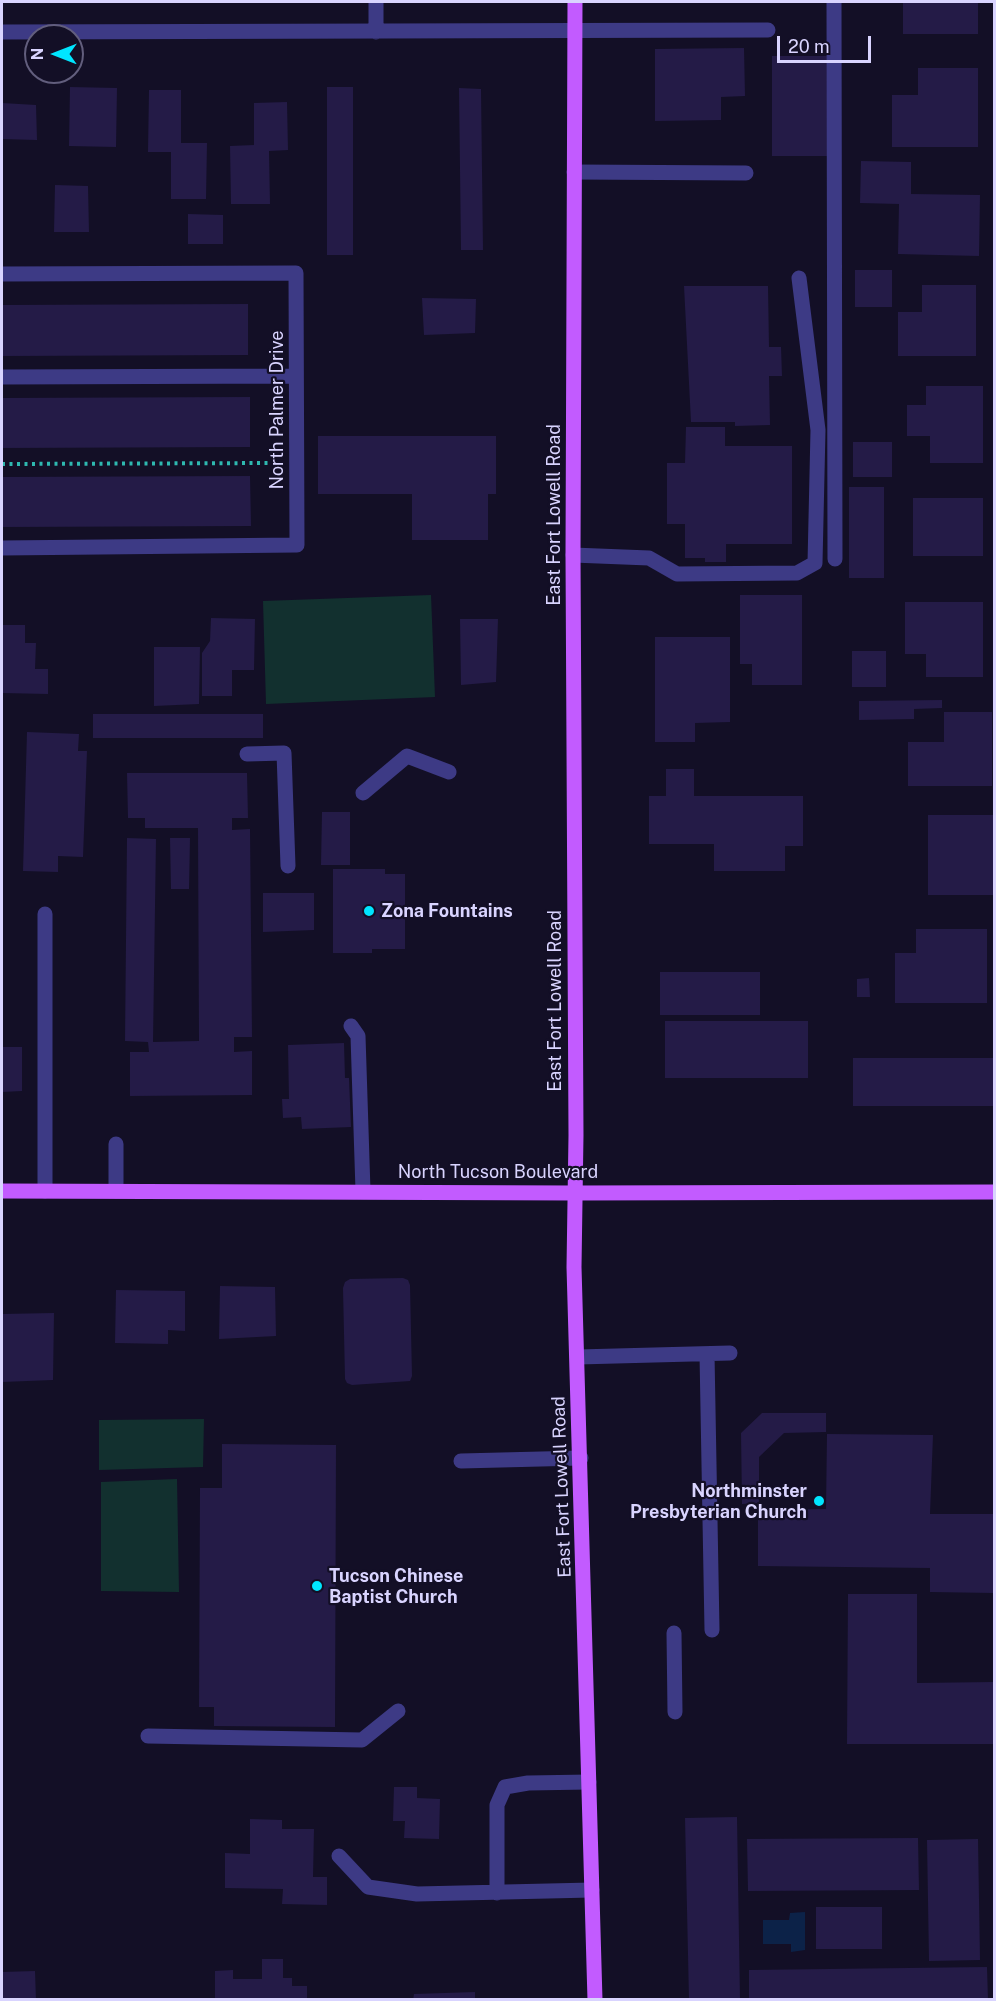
<!DOCTYPE html>
<style>
body{margin:0}
#map{position:relative;width:996px;height:2001px;overflow:hidden;background:#130f26;font-family:"Public Sans",sans-serif}
canvas{display:block}
.frame{position:absolute;inset:0;border:3px solid #d9d4ff;pointer-events:none}
.north{position:absolute;left:24px;top:24px;width:60px;height:60px;box-sizing:border-box;background:#130f26;border:2px solid #625e7d;border-radius:50%;rotate:270deg;font-size:16px;font-weight:700;line-height:24px;text-align:center;color:#d9d4ff}
.north::after{content:'';display:block;margin:auto;width:21px;height:27px;background:#00e5ff;clip-path:polygon(50% 0,100% 100%,50% 72%,0 100%)}
.scale{position:absolute;left:777px;top:36px;width:94px;height:27px;box-sizing:border-box;border:3px solid #d9d4ff;border-top:0;padding-left:8px;font-size:18px;line-height:21px;white-space:nowrap;color:#d9d4ff;-webkit-text-stroke:4px #130f26;paint-order:stroke}
</style>
<div id="map">
<canvas width="996" height="2001"></canvas>
<div class="frame"></div>
<div class="north">N</div>
<div class="scale">20 m</div>
</div>
<script>
const context = document.querySelector('canvas').getContext('2d');
context.lineJoin = 'round';
function paint(path, color) { context.fillStyle = color; context.fill(path, 'evenodd'); }
const shape = rows => new Path2D(rows.map(r => 'M' + r).join(''));
function trace(path, color, width, dash) { context.strokeStyle = color; context.lineWidth = width; context.lineCap = dash ? 'butt' : 'round'; context.setLineDash(dash || []); context.stroke(path); }
function label(font, color, halo, rows, align = 'center') {
  context.font = font + ' "Public Sans",sans-serif'; context.lineWidth = 4.5; context.setLineDash([]); context.textBaseline = 'middle'; context.strokeStyle = halo; context.fillStyle = color; for (const [text, x, y, turn = 0] of rows) {
    context.save(); context.translate(x, y); context.rotate((+turn || 0) * Math.PI / 180); context.textAlign = isNaN(turn) ? turn : align; if (halo) context.strokeText(text, 0, 0); context.fillText(text, 0, 0); context.restore();
  }
}
paint(shape([
 [431,595,435,697,266,704,263,601],
 [204,1419,203,1467,99,1470,99,1420],
 [177,1479,179,1592,101,1591,101,1482]
]), '#12302f');
paint(shape([
 [805,1912,805,1950,791,1952,791,1944,763,1944,763,1920,789,1920,790,1913]
]), '#0c2248');
paint(shape([
 [903,2,978,2,978,34,903,34],
 [744,48,745,96,721,97,721,120,655,121,655,49],
 [772,56,830,56,830,156,772,156],
 [918,68,978,68,978,147,892,147,892,95,918,95],
 [70,87,117,88,116,147,69,146],
 [327,87,353,87,353,255,327,255],
 [459,88,481,89,483,250,461,250],
 [149,90,181,90,181,143,207,143,206,199,171,199,171,152,148,152],
 [287,102,288,150,269,151,270,204,231,204,230,146,254,145,254,103],
 [2,103,36,105,37,140,2,139],
 [861,161,911,162,911,194,980,195,979,256,898,254,899,204,860,203],
 [55,185,88,186,89,232,54,232],
 [188,214,223,215,223,244,188,244],
 [855,270,892,270,892,307,855,307],
 [922,285,976,285,976,356,898,356,898,312,922,312],
 [684,286,768,286,769,347,781,347,782,376,769,376,770,425,735,426,735,422,691,422],
 [422,298,476,299,475,333,424,335],
 [248,304,248,355,2,356,2,305],
 [926,386,983,386,983,463,930,463,930,436,907,436,907,405,926,405],
 [250,397,250,447,2,448,2,398],
 [686,427,725,427,725,446,792,446,792,544,726,544,726,562,705,562,705,558,685,558,685,524,667,524,667,463,685,463],
 [318,436,496,436,496,494,488,494,488,540,412,540,412,494,318,494],
 [853,442,892,442,892,477,853,477],
 [250,476,251,526,2,527,2,477],
 [849,487,884,487,884,578,849,578],
 [913,498,983,498,983,556,913,556],
 [740,595,802,595,802,685,752,685,752,664,740,664],
 [905,602,983,602,983,677,926,677,926,654,905,654],
 [211,618,255,619,254,670,232,670,232,696,202,696,202,653,210,641],
 [460,619,498,619,496,682,461,685],
 [2,625,25,625,25,643,36,643,35,669,48,669,48,694,2,693],
 [655,637,730,637,730,722,695,723,695,742,655,742],
 [154,647,200,647,199,704,154,706],
 [852,651,886,651,886,687,852,687],
 [942,700,942,708,914,709,914,719,859,720,859,701],
 [944,712,992,712,992,786,908,786,908,742,944,742],
 [93,714,263,714,263,738,93,738],
 [27,732,79,734,78,751,87,751,83,857,58,856,58,872,23,871],
 [666,769,694,769,694,796,803,796,803,846,785,846,785,871,714,871,714,844,649,844,649,796,666,796],
 [127,773,247,773,248,818,232,818,232,830,250,829,252,1037,234,1037,234,1052,252,1051,252,1095,130,1096,130,1052,149,1052,148,1042,125,1041,127,838,156,839,153,1042,199,1041,198,828,145,828,145,818,128,818],
 [322,812,350,812,350,865,321,865],
 [928,815,994,815,994,895,928,895],
 [170,838,190,838,189,889,171,889],
 [333,869,385,869,385,874,405,874,405,949,372,949,372,953,333,953],
 [263,893,314,893,314,930,263,932],
 [916,929,987,929,987,1003,895,1003,895,953,916,953],
 [660,972,760,972,760,1015,660,1015],
 [869,978,870,997,857,997,857,979],
 [665,1021,808,1021,808,1078,665,1078],
 [344,1043,345,1078,349,1078,351,1127,302,1129,301,1117,283,1118,282,1099,289,1099,288,1045],
 [2,1047,22,1047,22,1091,2,1092],
 [853,1058,994,1058,994,1106,853,1106],
 [403,1278,408,1280,410,1285,412,1376,410,1381,352,1385,347,1383,345,1379,343,1288,345,1282,350,1279],
 [220,1286,275,1287,276,1336,219,1339],
 [116,1290,185,1291,185,1331,168,1330,168,1344,115,1343],
 [54,1313,53,1380,2,1382,2,1314],
 [762,1413,826,1413,826,1432,784,1433,759,1457,759,1503,742,1504,741,1433],
 [827,1434,933,1435,930,1514,994,1514,994,1593,930,1592,930,1568,758,1566,758,1510,826,1509],
 [222,1444,336,1445,335,1727,214,1726,214,1707,199,1707,200,1488,222,1488],
 [848,1594,917,1594,917,1683,994,1682,994,1744,847,1744],
 [394,1787,417,1787,417,1798,440,1799,439,1839,404,1838,405,1821,393,1821],
 [737,1817,740,2000,689,2000,685,1818],
 [250,1819,282,1820,282,1829,314,1829,313,1877,327,1877,327,1905,282,1904,283,1889,225,1888,225,1853,250,1854],
 [918,1838,919,1890,748,1891,747,1839],
 [978,1839,980,1960,929,1961,927,1840],
 [816,1907,882,1907,882,1949,816,1949],
 [262,1959,283,1959,283,1978,292,1978,292,1986,307,1986,307,2000,215,2000,215,1971,233,1970,233,1979,262,1979],
 [987,1967,988,2000,749,2000,749,1970],
 [35,1971,36,2000,2,2000,2,1972],
 [475,1992,475,2000,413,2000,414,1994]
]), '#241b47');
trace(shape([
 [2,464,274,463]
]), '#2fb8b0', 4, [3, 4.5]);
trace(shape([
 [834,2,835,559],
 [2,32,768,30],
 [376,32,376,2],
 [574,172,746,173],
 [2,274,296,273,297,545,2,548],
 [2,377,296,376],
 [573,555,649,558,677,574,797,573,815,563,818,430,799,278],
 [247,754,284,753,288,866],
 [363,793,407,756,449,772],
 [351,1026,358,1036,363,1191],
 [45,1191,45,914],
 [116,1191,116,1144],
 [707,1354,712,1630],
 [578,1357,730,1353],
 [461,1461,581,1458],
 [674,1633,675,1712],
 [148,1736,362,1740,398,1711],
 [339,1856,368,1887,417,1894,592,1890],
 [497,1893,497,1805,505,1787,528,1783,589,1782]
]), '#3d3a85', 15);
trace(shape([
 [575,2,573,555,576,1135,574,1267,595,2000],
 [2,1191,575,1193,994,1192]
]), '#c25bff', 15);
for (const [x, y, r, color] of [
 [369,911,6,"#00e5ff"],
 [819,1501,6,"#00e5ff"],
 [317,1586,6,"#00e5ff"]
]) { const dot = new Path2D(); dot.arc(x, y, r, 0, 2 * Math.PI); context.fillStyle = color; context.fill(dot); trace(dot, '#130f26', 2); }
label('18px', '#d9d4ff', '#130f26', [
 ["North Palmer Drive",277,410,-90],
 ["East Fort Lowell Road",554,515,-90],
 ["East Fort Lowell Road",555,1001,-90],
 ["North Tucson Boulevard",498,1172],
 ["East Fort Lowell Road",562,1487,-92]
]);
label('bold 18px', '#d9d4ff', '#130f26', [
 ["Zona Fountains",381,911],
 ["Northminster",807,1491,"right"],
 ["Presbyterian Church",807,1512,"right"],
 ["Tucson Chinese",329,1576],
 ["Baptist Church",329,1597]
], 'left');
</script>
